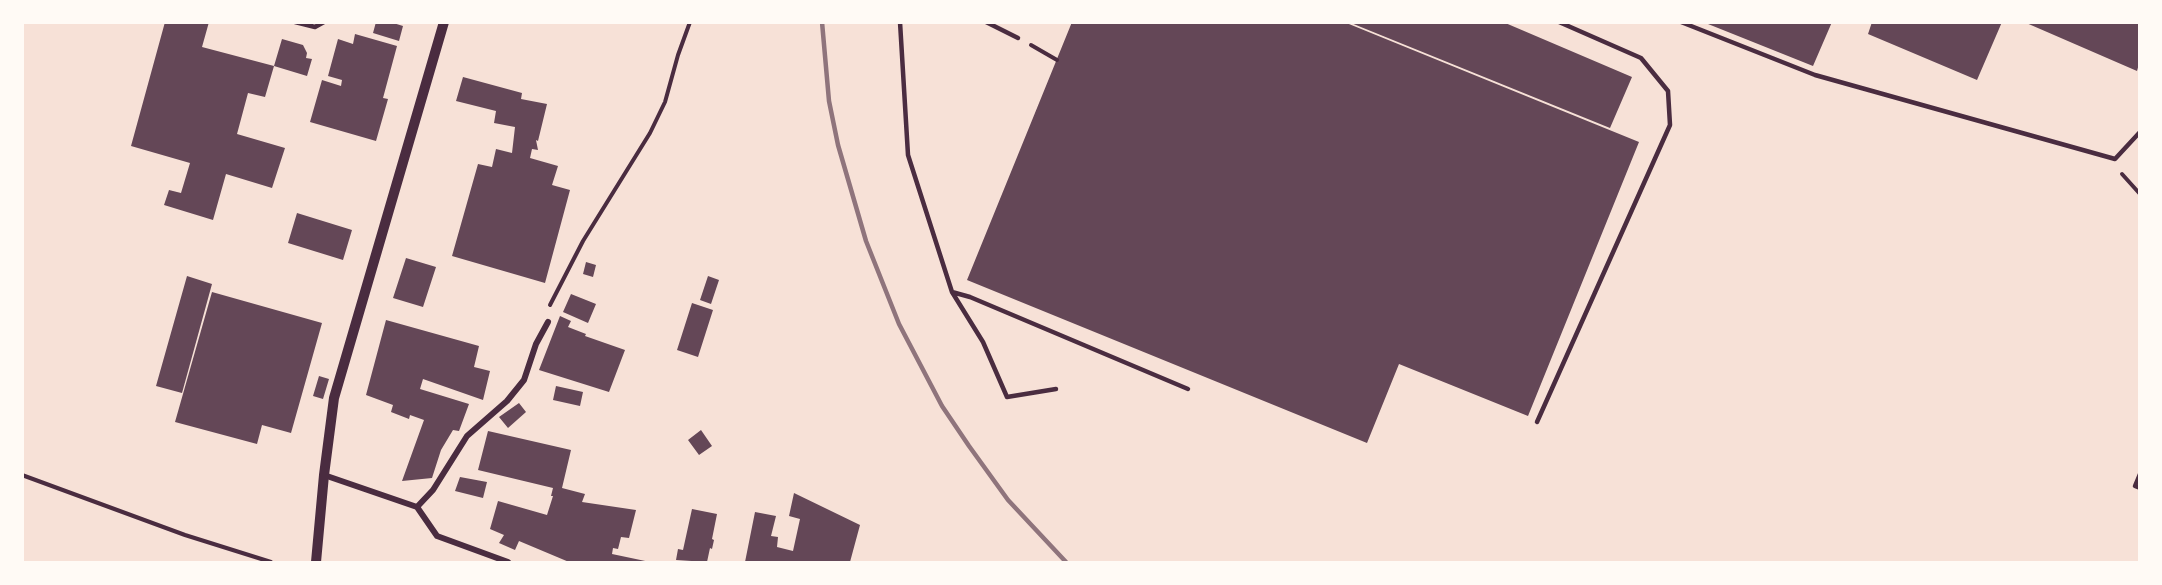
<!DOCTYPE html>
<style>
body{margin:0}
#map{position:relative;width:2162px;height:585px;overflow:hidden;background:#f7e1d7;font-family:Raleway,sans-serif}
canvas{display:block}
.frame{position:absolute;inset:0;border:24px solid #fffaf5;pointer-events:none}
</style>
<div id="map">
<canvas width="2162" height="585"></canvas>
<div class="frame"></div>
</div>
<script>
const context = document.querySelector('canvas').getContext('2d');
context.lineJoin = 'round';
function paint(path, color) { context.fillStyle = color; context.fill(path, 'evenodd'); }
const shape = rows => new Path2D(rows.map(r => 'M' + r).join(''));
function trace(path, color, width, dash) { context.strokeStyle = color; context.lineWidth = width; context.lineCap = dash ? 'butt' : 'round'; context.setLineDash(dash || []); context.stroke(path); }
paint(shape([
 [165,22,209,22,202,47,274,66,265,97,248,93,237,134,285,148,272,188,226,174,213,220,164,205,169,190,181,193,190,163,131,146],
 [376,22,390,22,403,26,399,41,373,33],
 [1072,22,1344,22,1639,142,1528,416,1399,364,1367,443,967,280],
 [1503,22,1632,77,1610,128,1351,23],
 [1703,22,1832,22,1813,66],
 [1872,22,2002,22,1977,80,1868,34],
 [2024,22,2139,22,2139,64,2137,71],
 [355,34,397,46,383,98,388,99,376,141,310,122,322,80,341,86,342,80,328,76,338,39,353,44],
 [282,39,303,45,307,53,306,58,312,59,307,76,274,66],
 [463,77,522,93,521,99,547,104,538,141,536,140,538,150,532,149,530,158,558,166,552,185,570,190,545,283,452,256,478,164,492,167,496,149,512,153,515,127,494,123,496,111,456,101],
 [297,213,352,230,343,260,288,243],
 [406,258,436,267,423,307,393,298],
 [586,262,596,265,593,277,583,274],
 [187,276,212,284,182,393,156,386],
 [708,276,719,280,711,304,700,300],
 [212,292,322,323,291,433,262,425,257,444,175,422],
 [571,294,596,304,588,323,563,312],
 [692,303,713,310,698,357,677,350],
 [560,316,571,321,568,327,586,334,585,336,625,350,609,392,539,370],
 [386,320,479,346,474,367,490,371,483,400,423,379,420,389,469,404,459,431,453,430,441,450,432,478,402,481,424,420,410,415,409,419,391,412,393,405,366,395],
 [319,376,329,379,323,399,313,396],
 [556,386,583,392,580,406,553,400],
 [519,403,526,412,508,428,499,417],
 [701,430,712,446,699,455,688,440],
 [488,431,571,450,562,488,585,494,582,502,636,510,629,538,621,537,618,549,613,548,612,554,650,562,569,562,519,541,515,550,499,543,504,535,490,529,498,501,547,515,553,496,551,496,553,488,478,470],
 [460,477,487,482,483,498,455,491],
 [794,493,860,525,850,562,745,562,755,512,776,516,771,536,778,537,777,547,793,551,800,519,789,516],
 [692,509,717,514,712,539,714,540,712,549,710,548,707,562,676,560,678,549,683,550]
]), '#644757');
trace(shape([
 [1031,45,1057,60],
 [2122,174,2140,194],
 [550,305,583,241,650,133,665,102,678,55,690,22],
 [22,475,185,535,271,562]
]), '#4a2c40', 4);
trace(shape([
 [295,22,315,27,324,22],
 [900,22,908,155,952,292,983,342,1007,397,1056,389],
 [986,22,1018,38],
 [1681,22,1815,75,2115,159,2140,132],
 [952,292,970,297,1188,389],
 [1537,422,1670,125,1668,91,1641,58,1559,22],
 [2140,474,2135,486,2140,488]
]), '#4a2c40', 4.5);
trace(shape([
 [324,475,417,507,433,490,467,436,507,401,524,380,536,344,548,322],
 [417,507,437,536,508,562]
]), '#4a2c40', 6);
trace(shape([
 [316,562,324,475,334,398,444,22]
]), '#4a2c40', 10);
trace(shape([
 [822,22,829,101,838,145,866,241,899,324,942,406,969,446,1008,500,1066,562]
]), '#8f747c', 4.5);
</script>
